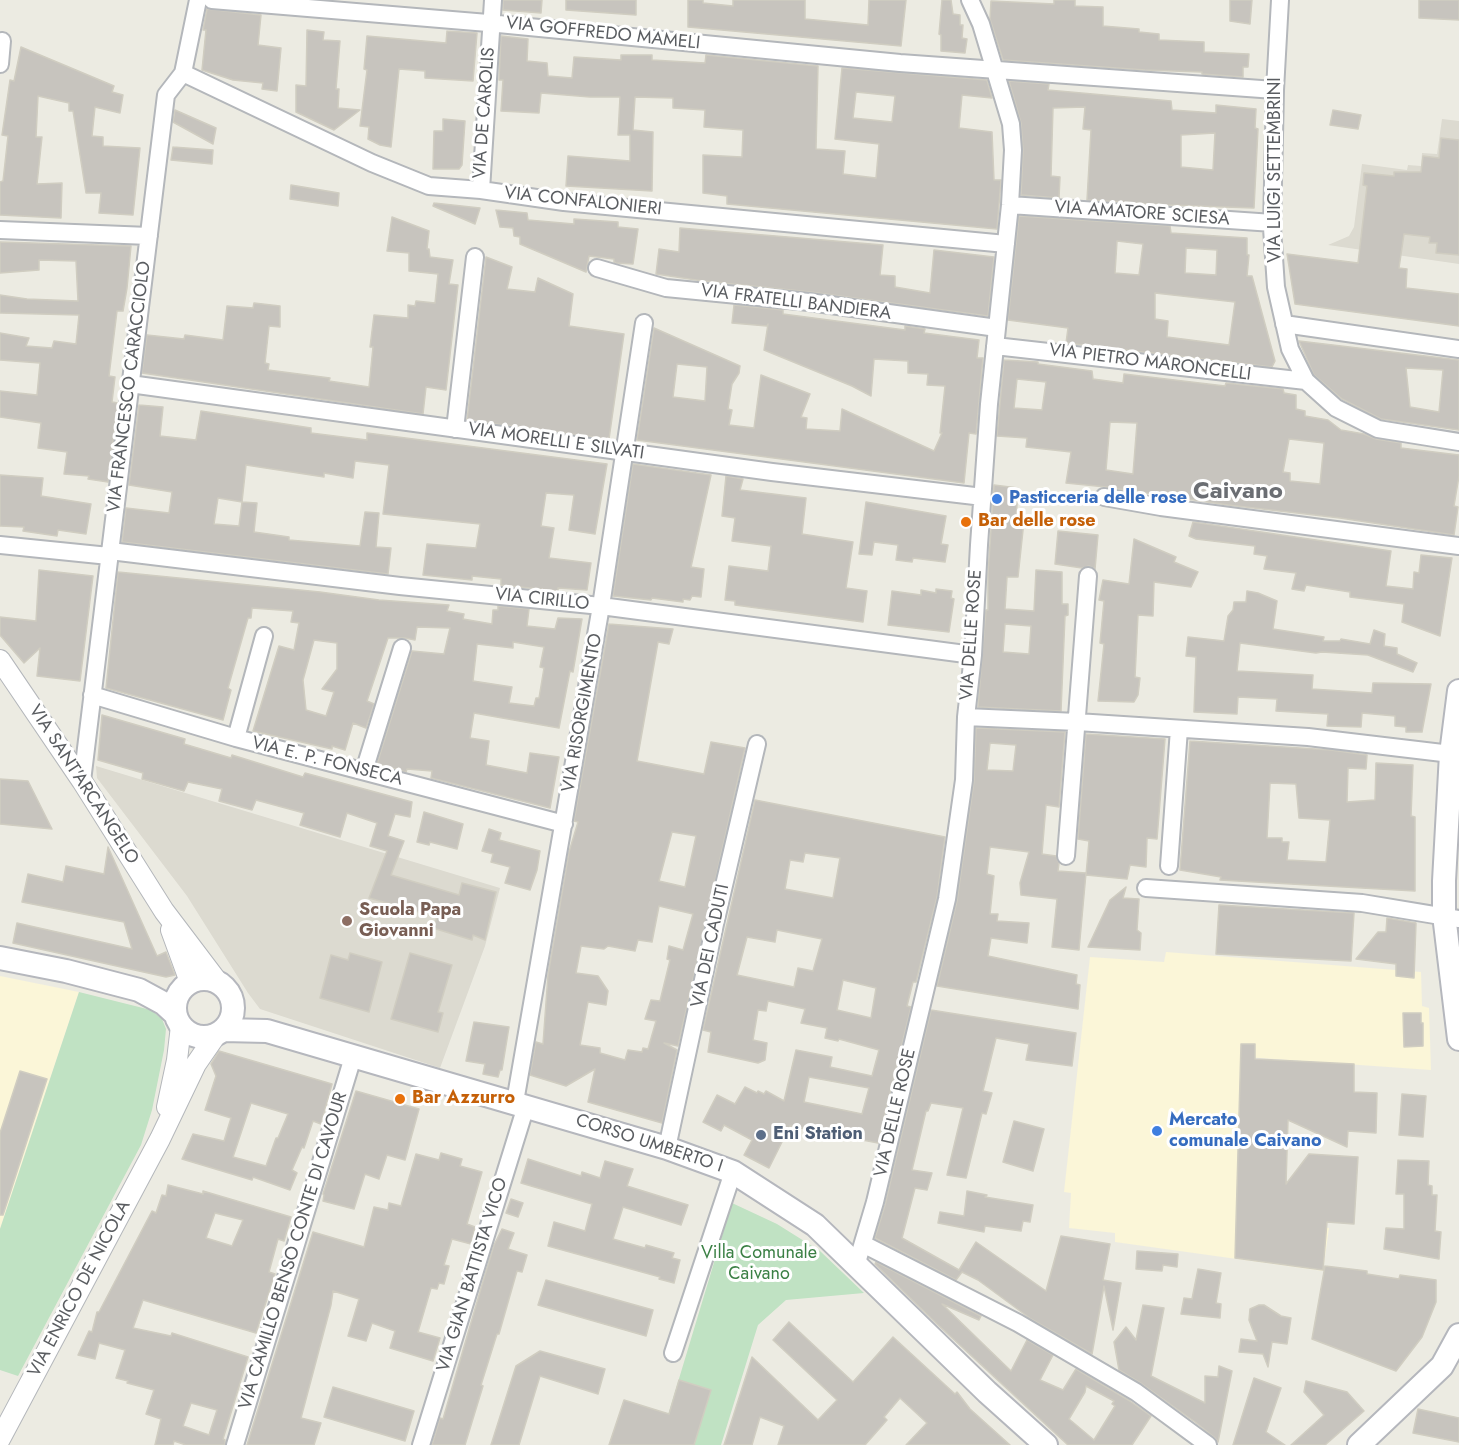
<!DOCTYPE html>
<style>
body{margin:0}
canvas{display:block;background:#ecebe2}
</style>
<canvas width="1459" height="1445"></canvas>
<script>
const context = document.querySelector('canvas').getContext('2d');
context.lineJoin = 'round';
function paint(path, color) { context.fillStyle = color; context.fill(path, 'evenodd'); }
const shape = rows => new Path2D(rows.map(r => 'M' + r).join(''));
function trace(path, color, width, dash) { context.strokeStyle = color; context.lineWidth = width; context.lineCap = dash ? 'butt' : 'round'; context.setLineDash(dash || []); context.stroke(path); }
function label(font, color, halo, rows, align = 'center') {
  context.font = font + ' Jost,sans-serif'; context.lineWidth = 6; context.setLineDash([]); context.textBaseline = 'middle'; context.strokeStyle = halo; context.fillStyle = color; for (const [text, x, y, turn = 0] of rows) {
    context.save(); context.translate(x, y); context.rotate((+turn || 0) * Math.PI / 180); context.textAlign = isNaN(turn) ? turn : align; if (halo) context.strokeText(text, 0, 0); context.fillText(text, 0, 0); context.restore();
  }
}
paint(shape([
 [1166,952,1421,972,1422,1006,1429,1008,1431,1070,1246,1057,1239,1220,1329,1228,1323,1271,1115,1242,1115,1233,1069,1228,1071,1193,1064,1192,1090,957,1164,962],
 [0,976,79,992,0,1229]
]), '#fbf6d8');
paint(shape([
 [1442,119,1459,121,1459,264,1328,245,1349,236,1354,227,1362,164,1407,170,1408,165,1421,166,1422,153,1437,154],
 [96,766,500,888,485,946,440,1068,260,1009,248,993,187,896,97,778]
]), '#dcdad0');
paint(shape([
 [79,992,151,1010,162,1019,166,1029,164,1050,152,1110,141,1145,18,1376,0,1370,0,1229],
 [732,1203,777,1224,820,1251,864,1293,786,1300,758,1325,721,1445,659,1445]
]), '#c0e2c3');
const building = shape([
 [503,0,542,0,541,13,503,10,503,0],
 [566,0,636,0,636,15,566,10,566,0],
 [688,0,703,0,703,3,733,6,733,0,805,0,805,19,868,25,869,0,906,0,901,46,688,27,688,0],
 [942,0,951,0,953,14,960,15,960,25,963,25,962,38,967,39,965,53,941,51,941,35,939,34,942,0],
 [1054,0,1075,0,1075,6,1103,7,1103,26,1139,29,1139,32,1159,34,1159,40,1204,42,1204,52,1249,54,1248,67,1243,67,1243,77,1202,74,1202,72,1145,70,1003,60,990,19,991,1,1054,4,1054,0],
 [1230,0,1252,0,1250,24,1230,21,1230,0],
 [1419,0,1459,0,1459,20,1419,18,1419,0],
 [207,9,261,15,258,45,281,48,277,91,262,89,263,83,233,80,202,70,206,30,203,30,207,9],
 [307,30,324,32,323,40,340,41,336,89,339,89,338,108,360,110,334,130,296,112,296,85,306,86,307,30],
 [447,31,477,33,473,81,425,78,425,71,399,69,391,147,380,145,368,139,369,127,360,126,367,70,364,69,367,36,446,43,447,31],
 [501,36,528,39,527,61,547,63,548,76,572,78,574,57,621,60,621,55,652,55,652,60,705,63,706,55,818,66,816,149,845,151,843,174,876,178,879,144,835,139,842,68,987,80,992,98,962,95,959,128,992,132,994,180,1001,180,997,229,727,204,727,196,703,193,703,155,742,157,743,130,704,127,705,110,673,108,673,98,635,97,633,130,653,132,652,191,566,186,568,156,630,161,630,135,618,135,620,97,590,97,541,93,539,113,501,111,503,80,499,80,501,36],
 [856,92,895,96,892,122,853,118,856,92],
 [21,47,114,86,112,92,123,95,120,113,95,107,92,136,103,137,103,146,140,148,133,215,99,213,101,193,86,193,73,111,69,111,69,103,38,96,36,137,42,137,37,184,62,183,61,218,0,215,0,182,3,181,8,136,2,135,10,80,14,81,21,47],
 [1009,81,1049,84,1048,90,1171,101,1172,110,1216,113,1216,105,1256,109,1255,128,1258,129,1254,208,1168,205,1087,200,1091,130,1083,129,1085,107,1053,108,1051,176,1060,177,1059,198,1021,195,1023,150,1021,123,1009,81],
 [1215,133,1213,170,1181,167,1181,135,1215,133],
 [175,110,216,128,213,144,173,122,175,110],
 [1333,110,1361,115,1358,129,1330,125,1333,110],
 [443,119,465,121,462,165,459,169,433,169,434,131,443,131,443,119],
 [1441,138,1459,140,1459,255,1436,253,1437,243,1429,243,1430,237,1404,234,1399,268,1407,269,1406,288,1459,294,1459,326,1295,304,1287,254,1358,263,1367,186,1363,185,1364,173,1394,176,1394,172,1421,172,1423,156,1439,158,1441,138],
 [173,147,213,150,212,164,171,160,173,147],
 [291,185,339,193,338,206,290,199,291,185],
 [434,203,480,208,475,224,433,206,434,203],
 [496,210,527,213,528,220,574,224,574,219,618,222,618,227,638,229,633,264,616,263,614,262,614,259,589,256,586,272,579,269,520,244,520,237,514,236,513,228,500,227,496,210],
 [1019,216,1170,226,1171,233,1247,238,1247,255,1249,255,1247,276,1252,276,1275,361,1272,367,1066,343,1068,328,1008,320,1019,216],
 [1117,241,1143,244,1139,275,1115,273,1117,241],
 [1186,248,1217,250,1216,275,1185,273,1186,248],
 [1155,293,1235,302,1229,345,1167,337,1168,321,1155,319,1155,293],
 [392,217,429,231,427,249,429,249,430,257,453,260,449,284,458,285,446,390,426,387,423,414,142,373,147,335,184,339,185,335,223,340,227,306,253,308,254,303,280,306,280,327,269,326,265,363,269,364,268,370,330,378,329,381,369,387,373,347,370,347,374,315,408,318,408,305,415,306,416,301,435,303,438,274,409,271,409,253,387,251,392,217],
 [680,228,883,245,880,275,895,276,895,287,930,293,934,250,994,257,988,316,810,292,703,281,656,274,659,249,679,252,680,228],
 [0,242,131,246,127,288,123,311,117,311,109,376,115,377,112,402,118,403,108,482,88,479,89,476,64,474,67,452,38,448,41,423,0,417,0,391,37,395,40,363,0,360,0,333,29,338,26,346,52,348,54,341,76,344,79,315,0,313,0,295,27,299,78,301,76,261,39,260,39,270,0,273,0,242],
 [486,257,512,267,507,289,535,292,538,278,573,294,569,326,624,334,609,439,467,420,486,257],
 [734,305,783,310,783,314,905,330,905,326,925,329,924,333,979,340,977,358,983,358,976,434,969,433,964,483,637,440,654,328,740,366,739,373,732,384,728,409,732,410,729,425,754,428,761,375,810,394,801,417,807,418,806,429,840,431,842,409,934,451,942,433,940,433,945,386,927,385,928,374,908,373,908,361,874,359,871,396,852,386,764,350,768,324,767,326,732,323,734,305],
 [677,364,707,367,705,401,673,397,677,364],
 [1299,341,1459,360,1459,430,1381,419,1342,399,1314,375,1299,341],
 [1406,368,1443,370,1439,412,1410,407,1406,368],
 [1004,360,1038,362,1038,364,1092,371,1093,379,1123,383,1124,374,1225,386,1226,383,1283,389,1284,393,1296,395,1296,409,1305,411,1305,416,1328,420,1341,430,1364,434,1376,439,1401,443,1401,448,1459,455,1459,476,1454,506,1458,507,1454,535,1340,518,1228,505,1106,487,1066,483,1071,452,1026,447,1027,438,997,436,1004,360],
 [1017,379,1046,382,1042,410,1014,408,1017,379],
 [1110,422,1137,423,1133,474,1106,470,1110,422],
 [1289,439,1324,443,1320,484,1290,481,1290,473,1283,472,1289,439],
 [139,405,163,407,160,436,196,440,201,411,311,428,311,433,367,440,367,433,607,464,595,534,569,530,574,495,546,493,541,526,554,528,549,558,591,563,587,590,558,588,558,591,501,585,501,579,472,576,472,580,423,575,427,544,476,548,480,524,383,514,389,465,355,461,353,478,324,473,324,477,246,465,242,502,257,503,254,532,289,537,289,540,360,546,365,512,379,513,376,547,391,548,388,574,122,542,126,508,169,513,172,492,129,485,139,405],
 [218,498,242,502,239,526,214,524,218,498],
 [633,464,711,475,691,567,704,569,701,597,692,596,690,600,683,599,683,602,652,598,651,600,613,596,633,464],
 [0,475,43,478,41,496,91,504,86,534,58,530,57,536,23,531,24,527,0,526,0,475],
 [726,476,743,479,740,490,806,498,802,534,853,542,846,588,867,591,863,622,735,605,735,601,725,600,729,566,768,571,771,546,732,541,735,518,722,516,726,476],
 [994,485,1018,488,1016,520,1024,521,1018,577,1007,577,1005,609,1034,611,1036,570,1062,572,1062,604,1068,604,1068,615,1065,616,1061,711,978,707,986,610,988,610,988,574,994,485],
 [1005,624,1031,626,1029,654,1003,652,1005,624],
 [866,502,946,516,941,544,948,545,945,562,913,558,912,562,896,560,898,545,874,542,872,555,859,554,866,502],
 [1193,522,1391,551,1386,586,1413,589,1414,572,1419,573,1421,555,1452,558,1440,636,1402,622,1404,604,1350,597,1350,592,1306,585,1304,591,1292,589,1296,573,1264,569,1267,556,1254,554,1255,546,1196,539,1189,536,1193,522],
 [1058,531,1098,535,1095,569,1089,566,1082,568,1055,564,1058,531],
 [1134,539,1176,557,1174,562,1198,572,1191,587,1154,582,1153,616,1138,615,1135,677,1140,678,1138,695,1134,702,1098,701,1104,644,1100,643,1104,601,1099,600,1103,580,1129,584,1134,539],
 [39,570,93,576,80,681,37,676,40,648,24,663,0,635,0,617,36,621,39,570],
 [118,572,320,592,379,600,449,605,447,611,464,614,463,619,492,624,493,610,498,610,498,606,529,609,527,626,555,629,558,618,582,619,573,672,570,671,559,728,474,713,470,738,489,741,486,765,527,773,530,753,559,757,550,808,431,778,432,771,407,769,406,772,377,764,412,651,444,654,450,628,417,627,415,640,405,638,388,638,367,701,374,704,366,728,353,723,345,750,332,746,332,749,253,731,279,646,294,650,299,623,291,622,293,611,252,608,251,618,248,618,228,688,231,690,223,720,106,688,118,572],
 [314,640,337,643,337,669,322,689,334,692,326,716,306,710,303,680,314,640],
 [513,642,544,647,540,667,544,668,539,698,536,698,534,706,509,703,512,687,473,681,477,644,513,648,513,642],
 [936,589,952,591,951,598,954,599,949,632,888,625,892,591,921,595,921,590,936,593,936,589],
 [1247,591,1258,593,1277,601,1273,629,1324,637,1323,641,1340,641,1341,639,1370,644,1374,630,1385,634,1384,646,1397,648,1397,654,1417,663,1413,672,1368,655,1322,652,1316,653,1240,643,1237,671,1313,675,1312,689,1372,693,1373,683,1431,684,1422,732,1406,732,1406,727,1395,726,1395,716,1362,713,1361,727,1327,726,1328,714,1276,711,1277,699,1238,697,1237,714,1194,712,1196,657,1186,656,1188,637,1224,641,1228,616,1233,610,1234,602,1246,602,1247,591],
 [609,624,673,629,669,644,658,642,637,761,704,774,711,742,745,748,678,1046,664,1043,677,1050,662,1123,588,1102,595,1069,566,1086,530,1075,536,1042,543,1044,548,975,569,852,578,822,574,821,609,624],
 [672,832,696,836,685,887,659,881,672,832],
 [659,906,693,914,683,950,669,946,667,959,670,960,660,1001,651,1000,645,1019,656,1021,648,1049,643,1048,642,1052,628,1050,625,1060,600,1053,600,1048,580,1045,588,1002,606,1005,608,991,598,976,576,973,581,946,604,949,608,946,635,951,638,940,652,942,659,906],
 [102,715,185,739,184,744,231,758,232,755,303,777,305,773,412,802,410,817,395,814,388,836,404,841,391,875,459,895,462,883,496,892,485,940,473,935,472,940,433,928,437,917,369,898,387,851,370,846,377,823,347,813,340,837,300,825,304,813,256,800,252,810,219,801,222,789,188,782,184,791,142,779,143,773,98,760,102,715],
 [976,728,1065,732,1059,807,1046,805,1042,854,1056,856,1059,863,1058,871,1086,873,1079,950,1052,947,1057,899,1021,895,1020,883,1029,852,990,847,987,874,994,876,990,914,998,914,997,921,1029,923,1027,943,991,938,988,956,1077,975,1076,984,1080,985,1078,1009,937,986,957,901,974,781,976,728],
 [990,743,1016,745,1013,771,987,770,990,743],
 [1086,734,1165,739,1157,839,1147,838,1146,867,1130,865,1127,879,1086,875,1089,841,1078,839,1086,734],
 [1190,741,1331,750,1367,755,1366,769,1348,768,1347,802,1375,800,1376,763,1413,765,1411,816,1415,817,1415,891,1220,880,1221,877,1180,870,1190,741],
 [1270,783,1296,784,1299,818,1330,820,1326,862,1287,860,1289,842,1282,842,1282,838,1267,838,1270,783],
 [0,779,28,781,52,829,0,824,0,779],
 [755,800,945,837,937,897,916,982,913,982,907,1006,911,1007,878,1143,790,1126,769,1168,744,1155,752,1140,724,1125,721,1131,703,1122,717,1095,735,1104,745,1087,757,1093,758,1091,764,1094,766,1091,784,1101,796,1050,832,1057,830,1067,872,1076,879,1050,839,1039,838,1041,825,1038,827,1028,801,1023,805,1009,768,1001,766,1011,758,1010,753,1040,767,1043,765,1060,758,1063,708,1052,711,1032,703,1030,755,800],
 [805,853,840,858,833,898,785,889,790,860,803,862,805,853],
 [777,930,822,939,813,971,798,968,794,987,737,975,747,937,775,942,777,930],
 [843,980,876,988,871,1018,837,1010,843,980],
 [809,1077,869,1088,862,1114,804,1102,809,1077],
 [424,812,463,824,457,849,430,842,429,845,417,842,424,812],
 [489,829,501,833,499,840,540,851,537,870,530,890,505,883,510,867,491,862,493,854,482,851,489,829],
 [108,847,157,956,166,952,175,975,166,977,13,943,17,923,132,949,124,922,22,902,28,874,63,882,66,866,104,874,108,847],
 [1126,887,1123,898,1139,899,1137,930,1141,933,1140,950,1088,947,1110,900,1126,887],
 [1219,905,1354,913,1351,961,1216,954,1219,905],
 [1387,918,1416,923,1414,978,1396,976,1396,964,1356,959,1378,932,1386,932,1387,918],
 [350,953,382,962,369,1012,320,998,331,955,348,960,350,953],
 [410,953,452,965,438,1012,443,1013,438,1032,391,1019,410,953],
 [931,1010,1076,1033,1072,1066,1026,1060,1029,1044,996,1038,983,1091,992,1093,986,1114,982,1113,966,1178,947,1175,963,1108,931,1103,928,1111,926,1111,912,1170,932,1173,927,1190,915,1188,902,1238,959,1270,976,1242,1046,1291,1061,1236,1110,1244,1103,1280,1121,1283,1113,1330,1104,1286,1092,1354,1031,1319,978,1280,962,1272,956,1280,875,1238,885,1205,931,1010],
 [1403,1013,1421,1013,1421,1023,1423,1023,1423,1046,1404,1047,1403,1013],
 [474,1022,509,1027,502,1070,500,1070,498,1077,483,1074,485,1064,466,1061,474,1022],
 [1241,1044,1255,1044,1255,1059,1354,1064,1354,1092,1377,1093,1376,1133,1348,1131,1347,1147,1288,1120,1286,1184,1309,1154,1358,1157,1354,1224,1327,1222,1323,1270,1235,1258,1241,1044],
 [219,1051,332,1084,321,1124,313,1121,304,1148,302,1147,292,1170,297,1173,290,1190,253,1177,252,1180,182,1159,193,1134,224,1141,231,1118,205,1110,216,1076,211,1064,219,1051],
 [251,1103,288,1114,278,1138,276,1138,266,1166,233,1157,251,1103],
 [20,1071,47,1079,3,1215,0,1215,0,1133,20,1071],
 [356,1091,419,1109,405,1160,387,1155,379,1179,365,1174,354,1209,323,1201,324,1195,323,1194,356,1091],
 [1402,1094,1426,1096,1423,1137,1399,1135,1402,1094],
 [1014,1121,1044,1129,1033,1171,1003,1162,1014,1121],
 [441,1153,462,1159,460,1166,482,1172,467,1224,475,1227,471,1244,452,1239,444,1265,449,1266,444,1284,439,1283,437,1289,431,1288,418,1332,440,1338,433,1361,390,1348,395,1331,372,1323,366,1341,348,1336,359,1299,333,1291,331,1305,301,1418,321,1423,314,1445,247,1445,313,1232,364,1247,374,1207,388,1210,389,1203,401,1206,416,1154,439,1160,441,1153],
 [528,1159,581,1176,582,1172,600,1178,605,1161,633,1169,627,1186,688,1205,681,1225,623,1207,613,1239,645,1248,646,1245,674,1253,672,1258,680,1260,674,1283,659,1279,660,1277,548,1246,554,1222,585,1231,592,1204,521,1183,528,1159],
 [1398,1160,1429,1161,1428,1185,1432,1186,1432,1195,1437,1195,1435,1231,1441,1232,1439,1259,1384,1249,1386,1228,1404,1229,1404,1194,1396,1194,1398,1160],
 [168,1185,203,1194,203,1191,291,1217,284,1241,278,1239,269,1272,275,1274,256,1333,143,1300,133,1328,171,1336,172,1333,248,1357,223,1439,225,1440,225,1445,186,1445,174,1441,173,1445,155,1445,161,1419,146,1414,154,1390,127,1383,128,1381,116,1378,125,1350,99,1343,95,1359,78,1355,89,1331,92,1332,97,1312,99,1312,152,1211,156,1213,162,1195,166,1196,168,1185],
 [215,1213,243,1220,232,1246,206,1238,215,1213],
 [191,1403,217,1410,209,1435,183,1426,191,1403],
 [967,1191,987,1195,985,1197,1033,1205,1030,1222,1023,1221,1021,1231,985,1226,984,1232,938,1223,940,1212,964,1216,967,1191],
 [511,1199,523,1203,518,1217,506,1213,511,1199],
 [502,1229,514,1233,508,1249,527,1255,522,1272,517,1271,499,1334,497,1334,481,1385,483,1386,465,1445,432,1445,440,1418,443,1419,484,1278,494,1245,502,1229],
 [1137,1251,1178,1254,1177,1267,1163,1265,1162,1271,1136,1269,1137,1251],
 [876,1262,981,1316,979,1320,942,1304,1011,1371,1027,1340,1053,1355,1040,1380,1063,1390,1076,1369,1130,1401,1151,1416,1132,1445,1068,1445,937,1324,875,1264,876,1262],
 [1086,1386,1114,1401,1112,1404,1115,1406,1094,1440,1069,1419,1085,1392,1086,1386],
 [1325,1266,1367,1271,1367,1274,1399,1279,1400,1275,1436,1280,1436,1302,1422,1337,1396,1371,1312,1339,1325,1266],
 [1198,1269,1221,1273,1216,1303,1221,1304,1220,1318,1181,1314,1184,1298,1192,1299,1198,1269],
 [546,1280,653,1310,646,1336,538,1305,546,1280],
 [1143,1305,1164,1308,1151,1376,1205,1403,1205,1376,1218,1377,1219,1366,1232,1371,1218,1442,1214,1437,1195,1422,1142,1384,1119,1370,1114,1342,1126,1327,1136,1340,1143,1305],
 [1259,1305,1264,1305,1281,1316,1291,1318,1287,1344,1272,1342,1268,1367,1263,1354,1239,1352,1241,1339,1257,1341,1249,1320,1250,1309,1259,1305],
 [789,1322,853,1382,893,1337,955,1394,957,1392,970,1409,1010,1445,906,1445,927,1423,900,1398,884,1417,887,1420,865,1445,778,1445,784,1426,760,1417,752,1445,724,1445,752,1357,818,1420,837,1400,773,1340,789,1322],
 [540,1351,605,1369,598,1394,540,1376,519,1445,491,1445,516,1366,540,1351],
 [1254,1378,1281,1388,1266,1432,1285,1445,1233,1445,1254,1378],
 [679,1380,711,1390,694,1445,609,1445,624,1400,669,1414,679,1380],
 [1306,1381,1347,1392,1364,1411,1325,1445,1291,1445,1324,1415,1304,1392,1306,1381],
 [333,1387,414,1411,405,1441,324,1417,333,1387],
 [1418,1409,1459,1418,1459,1442,1413,1433,1418,1409]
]);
paint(building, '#c7c4be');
trace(building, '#d0cdc1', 1.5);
const minor = shape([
 [212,0,488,23,900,63,1275,90],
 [1280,0,1275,90,1272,228,1276,287,1290,349,1306,381,1336,408,1378,429,1459,442],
 [0,64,2,41],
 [183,73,372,163,429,186,481,190,564,202,1006,244],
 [481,190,493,0],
 [1010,205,1273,223],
 [0,230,149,236],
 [597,268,666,288,809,302,997,328],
 [1284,324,1459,349],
 [995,346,1306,381],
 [130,384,772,472,983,497],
 [455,429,475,257],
 [1104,497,1161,507,1459,546],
 [0,545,109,556],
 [110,551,400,586,601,606,973,655],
 [92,695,236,738,564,824],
 [966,717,1077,722,1308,737,1451,754],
 [236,738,264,636],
 [364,771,402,648],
 [82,781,166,95,183,73,198,0],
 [1066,856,1088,576],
 [1169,866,1179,729],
 [1146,888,1362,903,1459,919],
 [515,1102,601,606,644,323],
 [667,1148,715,924,757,744],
 [863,1244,1018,1323,1136,1392,1208,1445],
 [856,1266,875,1202,947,899,964,780,966,717,973,655,979,545,989,404,1010,205,1013,150,1011,124,981,24,970,0],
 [673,1353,733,1172],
 [235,1445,353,1057],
 [421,1445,526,1106]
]);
const tertiary = shape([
 [0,660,82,781,164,911,217,981],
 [171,930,190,982],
 [167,1107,177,1060,181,1026],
 [0,1439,160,1139,196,1064,216,1035]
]);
const secondary = shape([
 [1459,691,1451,754,1444,881,1444,915,1459,1039],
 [0,958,66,971,139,990,163,1003,175,1014],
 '175 1008a29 29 0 1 1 58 0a29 29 0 1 1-58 0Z',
 [223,1030,267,1031,667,1148,733,1172,815,1225,987,1392,1046,1445],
 [1359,1445,1442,1366,1459,1335]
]);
trace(minor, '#b4b7bb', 20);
trace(tertiary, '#b4b7bb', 22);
trace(secondary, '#b5b7bd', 26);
trace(minor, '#fff', 16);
trace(tertiary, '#fff', 20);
trace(secondary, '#fff', 22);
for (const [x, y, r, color] of [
 [997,499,6,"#3f7fe0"],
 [966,522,6,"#e8710a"],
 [347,921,6,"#8d6e63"],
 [400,1099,6,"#e8710a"],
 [1157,1131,6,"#3f7fe0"],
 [761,1135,6,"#5c6f8a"]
]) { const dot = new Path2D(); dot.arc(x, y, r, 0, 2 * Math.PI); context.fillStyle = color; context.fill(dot); trace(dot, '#fff', 2); }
label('18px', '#5a5d61', '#fff', [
 ["VIA GOFFREDO MAMELI",603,34,6],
 ["VIA DE CAROLIS",485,113,-86],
 ["VIA LUIGI SETTEMBRINI",1276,170,-90],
 ["VIA CONFALONIERI",583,202,6],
 ["VIA AMATORE SCIESA",1142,214,4],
 ["VIA FRATELLI BANDIERA",796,303,7],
 ["VIA PIETRO MARONCELLI",1150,363,7],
 ["VIA FRANCESCO CARACCIOLO",130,387,-83],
 ["VIA MORELLI E SILVATI",556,442,8],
 ["VIA CIRILLO",542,600,6],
 ["VIA DELLE ROSE",972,635,-86],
 ["VIA RISORGIMENTO",583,713,-80],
 ["VIA E. P. FONSECA",327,762,14],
 ["VIA SANT'ARCANGELO",83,785,57],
 ["VIA DEI CADUTI",711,946,-78],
 ["VIA DELLE ROSE",896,1113,-77],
 ["CORSO UMBERTO I",649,1144,18],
 ["VIA CAMILLO BENSO CONTE DI CAVOUR",294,1251,-73],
 ["VIA GIAN BATTISTA VICO",473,1275,-73],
 ["VIA ENRICO DE NICOLA",80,1289,-62]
]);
label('bold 18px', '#366cbe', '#fff', [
 ["Pasticceria delle rose",1009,499],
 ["Mercato",1169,1121],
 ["comunale Caivano",1169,1142]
], 'left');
label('bold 18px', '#c56008', '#fff', [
 ["Bar delle rose",978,522],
 ["Bar Azzurro",412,1099]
], 'left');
label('bold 18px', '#785e54', '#fff', [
 ["Scuola Papa",359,911],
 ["Giovanni",359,932]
], 'left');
label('bold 18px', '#4e5e75', '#fff', [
 ["Eni Station",773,1135]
], 'left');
label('18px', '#3b8045', '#fff', [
 ["Villa Comunale",759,1254],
 ["Caivano",759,1275]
]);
label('bold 24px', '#6b6e73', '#fff', [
 ["Caivano",1238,492]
]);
</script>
